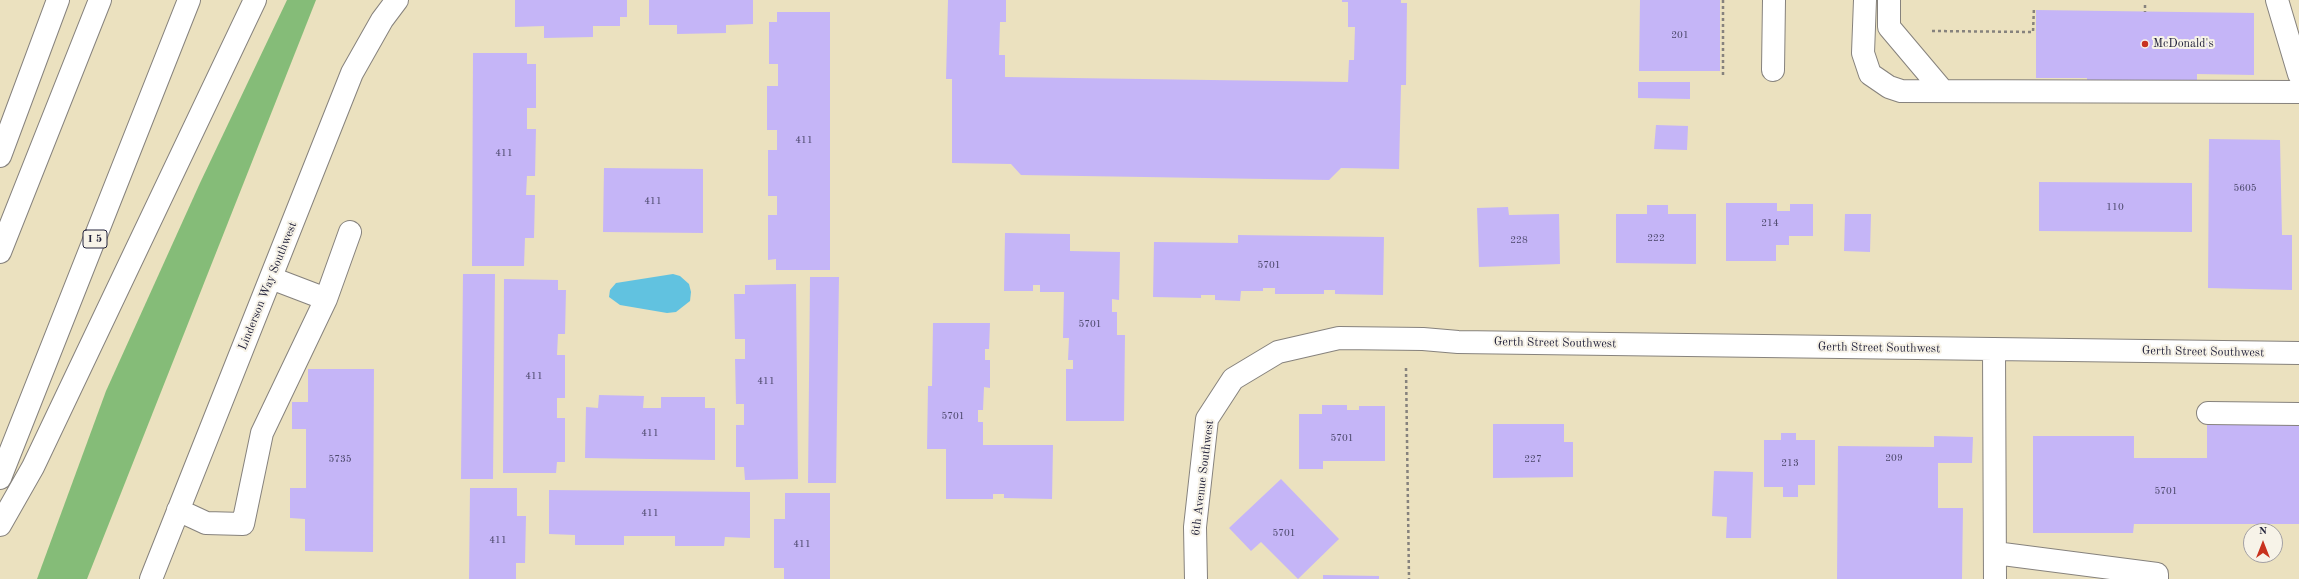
<!DOCTYPE html>
<style>
body{margin:0}
#map{position:relative;width:2299px;height:579px;overflow:hidden;background:#ebe1bf;font-family:"Old Standard TT",serif}
canvas{display:block}
.north{position:absolute;left:2243px;top:523px;width:40px;height:40px;box-sizing:border-box;background:#f7f3e8;border:1px solid #a29fa3;border-radius:50%;rotate:0deg;font-size:11px;font-weight:700;line-height:16px;text-align:center;color:#22223b}
.north::after{content:'';display:block;margin:auto;width:14px;height:18px;background:#c8321e;clip-path:polygon(50% 0,100% 100%,50% 72%,0 100%)}
</style>
<div id="map">
<canvas width="2299" height="579"></canvas>
<div class="north">N</div>
</div>
<script>
const context = document.querySelector('canvas').getContext('2d');
context.lineJoin = 'round';
function paint(path, color) { context.fillStyle = color; context.fill(path, 'evenodd'); }
const shape = rows => new Path2D(rows.map(r => 'M' + r).join(''));
function trace(path, color, width, dash) { context.strokeStyle = color; context.lineWidth = width; context.lineCap = dash ? 'butt' : 'round'; context.setLineDash(dash || []); context.stroke(path); }
function label(font, color, halo, rows, align = 'center') {
  context.font = font + ' "Old Standard TT",serif'; context.lineWidth = 4; context.setLineDash([]); context.textBaseline = 'middle'; context.strokeStyle = halo; context.fillStyle = color; for (const [text, x, y, turn = 0] of rows) {
    context.save(); context.translate(x, y); context.rotate((+turn || 0) * Math.PI / 180); context.textAlign = isNaN(turn) ? turn : align; if (halo) context.strokeText(text, 0, 0); context.fillText(text, 0, 0); context.restore();
  }
}
paint(shape([
 [287,0,316,0,87,579,37,579,106,391,200,183]
]), '#85bc78');
paint(shape([
 [673,274,680,276,689,284,691,292,690,301,676,312,667,313,620,305,609,297,610,290,616,283]
]), '#61c2e0');
paint(shape([
 [515,0,627,0,627,17,620,17,620,26,593,26,593,37,544,38,544,26,515,27],
 [649,0,753,0,753,24,726,25,726,33,677,34,677,25,649,25],
 [948,0,1006,0,1006,22,1000,22,999,55,1005,55,1005,77,1348,82,1349,60,1354,60,1355,27,1348,27,1348,2,1342,2,1342,0,1401,0,1401,3,1407,3,1406,85,1401,85,1399,169,1341,168,1329,180,1021,175,1011,164,952,163,952,79,946,79],
 [1640,0,1720,0,1720,71,1639,71],
 [2036,10,2254,13,2254,75,2197,74,2197,81,2087,88,2087,78,2036,78],
 [777,12,830,12,830,270,776,270,776,259,768,260,768,215,777,215,777,196,768,196,768,150,777,150,777,130,767,130,767,86,778,86,778,64,769,64,769,22,777,22],
 [473,53,527,53,527,64,536,64,536,108,527,108,527,129,536,129,535,176,527,176,526,195,535,195,534,238,525,238,524,266,472,266],
 [1638,82,1690,82,1690,99,1638,98],
 [1656,125,1688,126,1687,150,1654,149],
 [2209,139,2280,140,2282,235,2292,235,2292,290,2208,288],
 [604,168,703,169,703,233,603,232],
 [2039,182,2192,183,2192,232,2039,231],
 [1726,203,1777,203,1777,211,1790,211,1790,204,1813,204,1813,236,1789,236,1789,245,1776,245,1776,261,1726,261],
 [1647,205,1668,205,1668,214,1696,214,1696,264,1616,263,1616,214,1647,214],
 [1508,207,1509,215,1559,214,1560,264,1479,267,1477,208],
 [1845,214,1871,214,1870,252,1844,251],
 [1005,233,1070,234,1070,251,1120,252,1119,300,1112,299,1112,312,1117,312,1117,335,1125,335,1124,421,1066,421,1066,369,1073,369,1073,360,1068,360,1069,338,1063,338,1064,292,1040,292,1040,285,1033,285,1033,291,1004,291],
 [1238,235,1384,237,1383,295,1335,294,1335,290,1324,290,1324,294,1275,294,1275,288,1263,288,1263,291,1241,291,1240,301,1215,300,1215,295,1201,295,1201,298,1153,297,1154,242,1238,243],
 [463,274,495,274,493,479,461,479],
 [810,277,839,277,836,483,808,483],
 [504,279,558,280,558,290,566,290,565,334,558,334,557,355,565,355,565,398,557,398,557,418,565,418,565,462,557,462,556,473,503,473],
 [796,284,798,479,745,480,744,467,736,467,736,425,744,425,744,404,736,404,735,359,745,359,745,339,735,339,734,294,745,294,745,285],
 [933,323,990,323,989,349,985,349,985,360,990,360,990,388,984,387,983,410,978,410,978,422,983,422,983,445,1053,445,1052,499,1004,498,1004,494,993,494,993,499,946,499,946,449,927,449,928,386,932,386],
 [308,369,374,369,373,552,305,551,305,519,290,518,290,488,306,488,306,429,292,429,292,402,308,402],
 [599,395,644,396,643,408,661,408,661,397,705,397,705,408,715,408,715,460,585,458,586,407,598,408],
 [1322,405,1347,405,1347,410,1359,410,1359,406,1385,406,1385,461,1323,461,1323,469,1299,469,1299,414,1322,414],
 [1493,424,1564,424,1564,442,1573,442,1573,477,1493,478],
 [2207,425,2299,425,2299,524,2134,524,2133,533,2033,533,2033,436,2134,436,2134,458,2207,458],
 [1781,433,1796,433,1796,440,1815,440,1815,485,1798,485,1798,497,1783,497,1783,487,1764,487,1764,440,1781,440],
 [1934,436,1973,437,1972,463,1938,463,1938,508,1963,508,1962,579,1837,579,1838,446,1934,447],
 [1714,471,1753,472,1751,538,1726,538,1727,517,1712,516],
 [1281,479,1339,539,1298,579,1261,542,1251,551,1229,528],
 [470,488,517,488,517,516,526,516,525,563,516,563,516,579,469,579],
 [549,490,750,492,750,538,725,537,724,546,675,546,675,536,624,536,624,545,575,545,575,535,549,534],
 [785,493,830,493,830,579,784,579,784,568,774,568,774,519,785,519],
 [1323,575,1379,576,1379,579,1323,579]
]), '#c5b5f7');
const minor = shape([
 [1865,0,1863,53,1870,74,1889,87,1901,91,2299,92],
 [1889,0,1889,27,1943,91],
 [2277,0,2299,74],
 [1773,70,1774,0],
 [271,278,326,299],
 [1994,349,1995,579],
 [2208,413,2299,414],
 [178,510,206,523,243,524,262,433,326,299,350,232],
 [1995,553,2157,574,2157,579],
 [151,579,352,73,382,20,397,0],
 [1196,579,1195,527,1207,419,1233,379,1278,352,1339,338,1423,339,1458,342,2299,353]
]);
const highway = shape([
 [0,156,58,0],
 [0,252,100,0],
 [0,478,189,0],
 [0,525,33,467,255,0]
]);
trace(minor, '#86827d', 24);
trace(highway, '#86827d', 24);
trace(shape([
 [2145,5,2145,12],
 [1932,31,2033,32,2034,7],
 [1723,75,1723,0],
 [1406,368,1409,579]
]), '#86827d', 2.5, [3, 3]);
trace(minor, '#fff', 22);
trace(highway, '#fff', 22);
for (const [x, y, r, color] of [
 [2145,44,4,"#c8321e"]
]) { const dot = new Path2D(); dot.arc(x, y, r, 0, 2 * Math.PI); context.fillStyle = color; context.fill(dot); trace(dot, '#f7f3e8', 1.5); }
label('10px', '#4b476a', null, [
 ["201",1680,35],
 ["411",804,140],
 ["411",504,153],
 ["5605",2245,188],
 ["411",653,201],
 ["110",2115,207],
 ["214",1770,223],
 ["222",1656,238],
 ["228",1519,240],
 ["5701",1269,265],
 ["5701",1090,324],
 ["411",534,376],
 ["411",766,381],
 ["5701",953,416],
 ["411",650,433],
 ["5701",1342,438],
 ["209",1894,458],
 ["5735",340,459],
 ["227",1533,459],
 ["213",1790,463],
 ["5701",2166,491],
 ["411",650,513],
 ["5701",1284,533],
 ["411",498,540],
 ["411",802,544]
]);
for (const [x, y, w] of [
 [95,239,24]
]) { const box = new Path2D(); box.roundRect(x - w / 2, y - 9, w, 18, 3); context.fillStyle = '#f7f3e8'; context.fill(box); trace(box, '#22223b', 1); }
label('bold 11px', '#22223b', null, [
 ["I 5",95,239]
]);
label('12px', '#22223b', '#f7f3e8', [
 ["McDonald's",2153,44]
], 'left');
label('12px', '#22223b', '#f7f3e8', [
 ["Linderson Way Southwest",268,286,-68],
 ["Gerth Street Southwest",1555,343,1],
 ["Gerth Street Southwest",1879,348,1],
 ["Gerth Street Southwest",2203,352,1],
 ["6th Avenue Southwest",1203,478,-83]
]);
</script>
